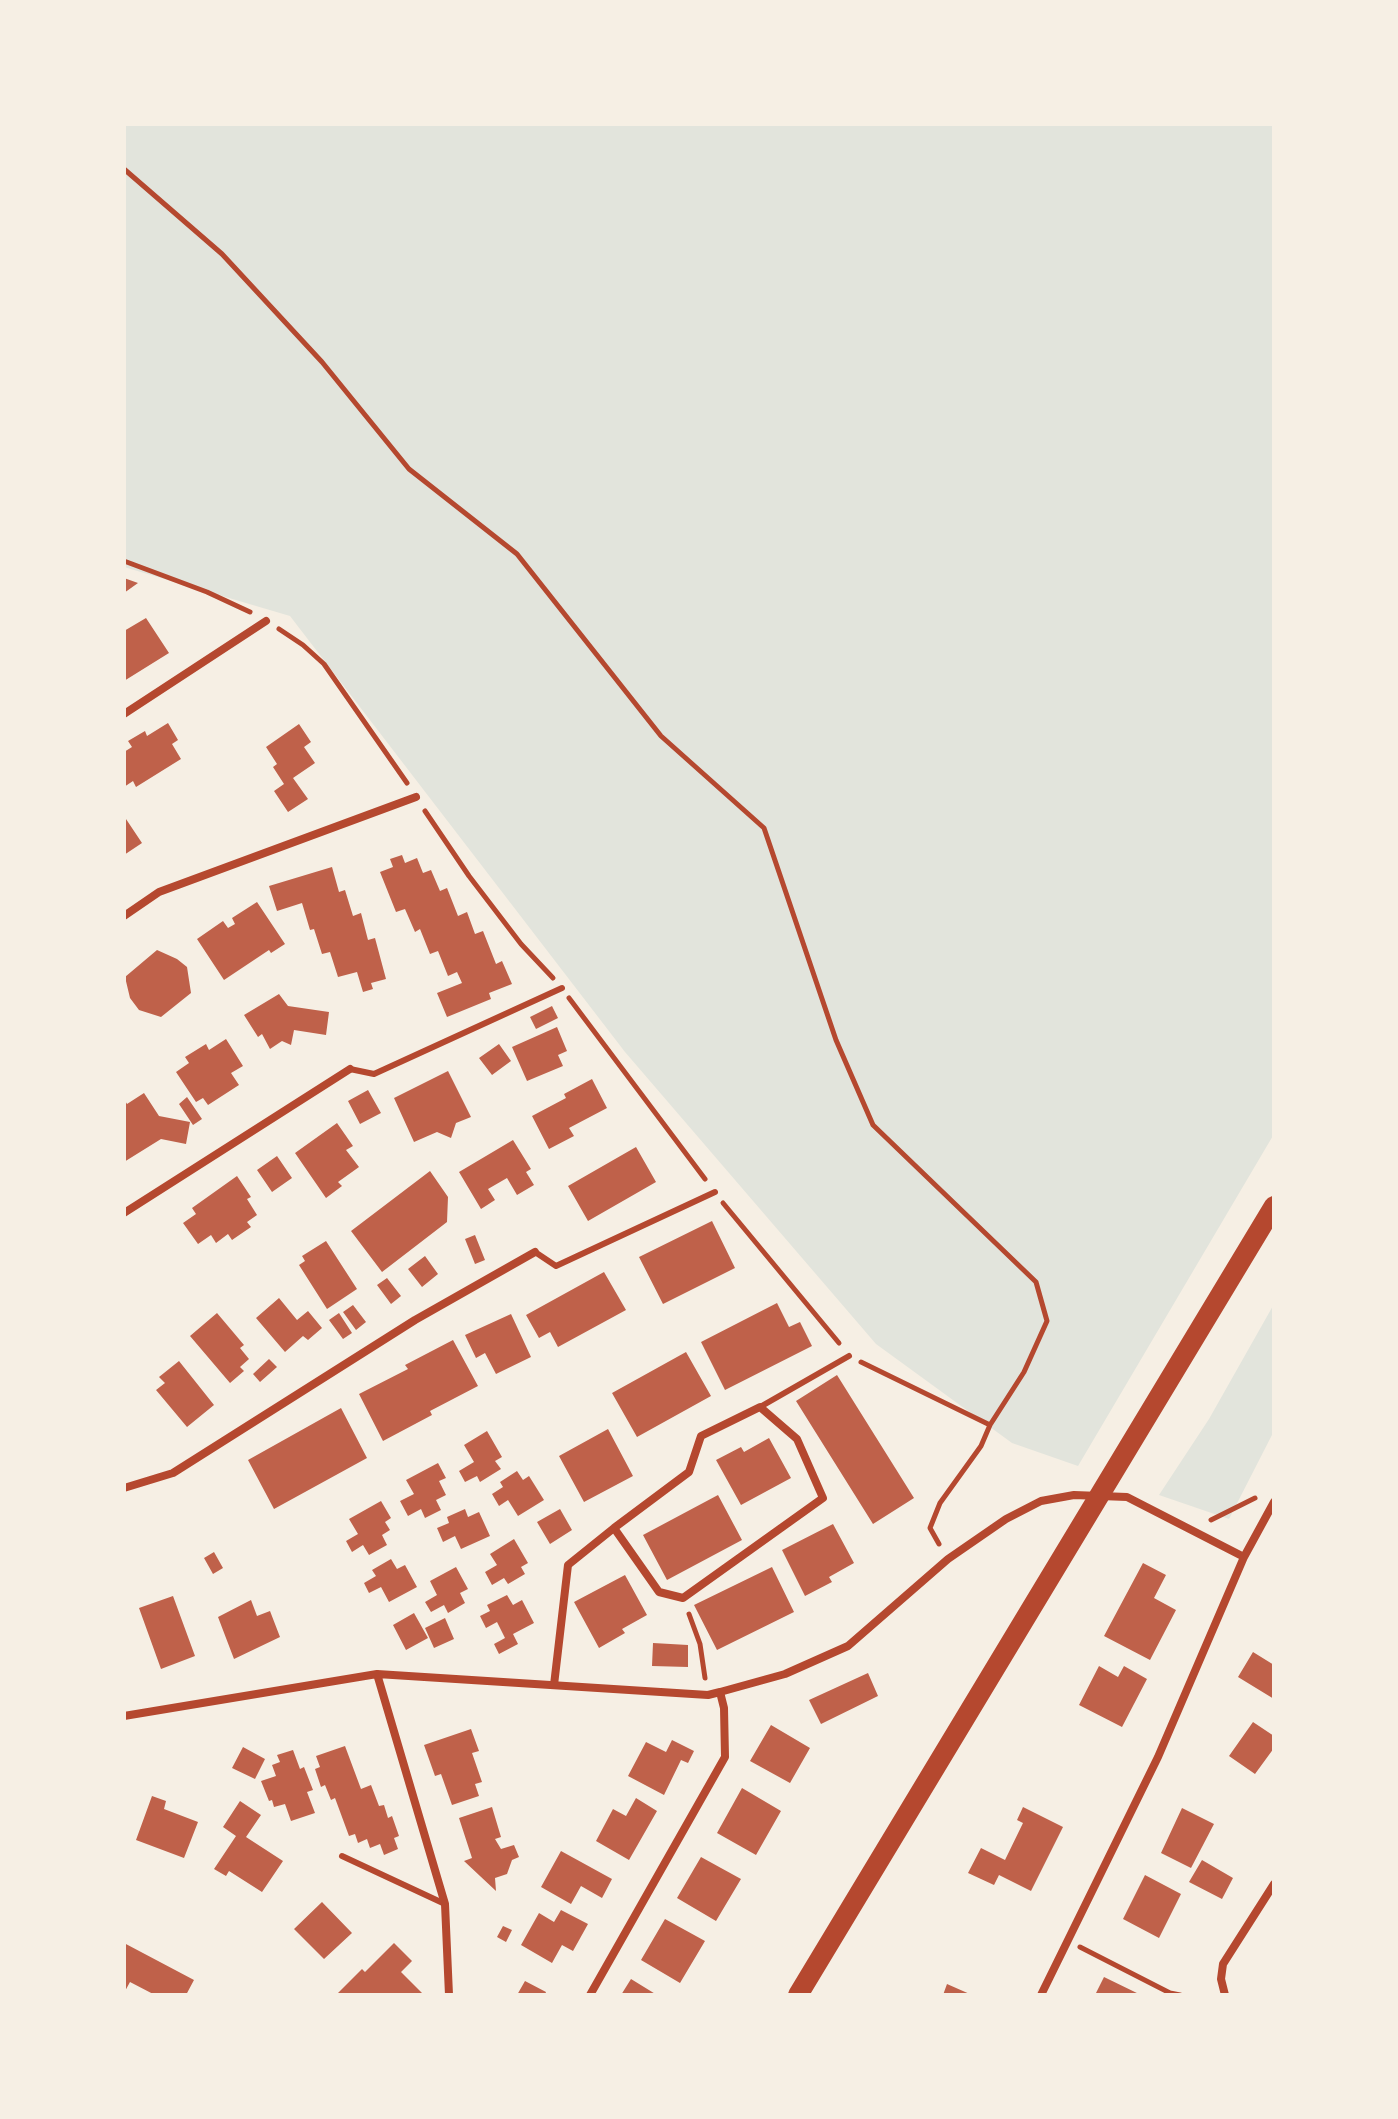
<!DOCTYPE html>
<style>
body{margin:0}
#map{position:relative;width:1398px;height:2119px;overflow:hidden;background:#f6efe4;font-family:"Varela Round",sans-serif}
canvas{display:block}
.frame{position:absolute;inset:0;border:126px solid #f6efe4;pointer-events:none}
</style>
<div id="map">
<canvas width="1398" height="2119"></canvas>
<div class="frame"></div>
</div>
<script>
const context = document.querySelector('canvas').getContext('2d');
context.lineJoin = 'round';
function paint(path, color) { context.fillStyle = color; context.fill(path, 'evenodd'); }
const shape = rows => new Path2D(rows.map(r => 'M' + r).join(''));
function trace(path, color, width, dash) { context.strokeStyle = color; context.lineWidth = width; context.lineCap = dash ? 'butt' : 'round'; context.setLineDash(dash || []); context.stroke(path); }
paint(shape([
 [124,124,1274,124,1274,1134,1078,1466,1012,1443,876,1344,625,1052,290,616,124,567],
 [1274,1304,1274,1431,1229,1519,1159,1495,1209,1419]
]), '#e2e4dc');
paint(shape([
 [124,578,138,583,124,593],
 [146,618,169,653,124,681,124,631],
 [168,723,178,740,172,744,181,759,136,787,133,781,124,787,124,752,132,747,128,741,145,731,147,736],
 [299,724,311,742,304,747,315,763,293,778,308,799,288,812,274,791,284,784,273,767,277,764,266,747],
 [124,816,142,843,124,855],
 [402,855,405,863,417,858,423,873,431,870,440,891,447,888,458,916,467,912,475,934,483,931,496,964,502,961,512,984,489,993,491,999,447,1017,437,993,462,983,457,972,448,976,438,951,430,954,420,929,415,932,405,909,396,912,380,872,393,867,390,859],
 [332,867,339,892,345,890,353,916,361,913,368,940,375,938,386,979,371,983,373,989,363,992,357,972,338,977,330,952,322,954,314,929,310,930,302,903,277,911,269,886],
 [257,902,285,944,271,953,269,950,224,980,197,939,223,921,228,928,235,924,232,918],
 [157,950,177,959,187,967,191,993,161,1017,139,1010,130,998,125,977],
 [279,994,288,1006,329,1012,326,1035,294,1030,291,1045,282,1041,270,1049,262,1034,258,1037,244,1015],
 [552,1006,558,1018,536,1029,530,1017],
 [557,1027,567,1051,558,1055,563,1066,527,1081,512,1047],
 [226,1039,243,1066,231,1073,239,1085,208,1105,203,1098,196,1102,176,1072,189,1063,185,1057,206,1044,209,1050],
 [499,1044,511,1061,492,1075,479,1058],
 [448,1071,471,1117,456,1123,451,1138,437,1132,414,1142,394,1098],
 [592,1079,607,1108,569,1128,574,1136,549,1149,532,1116,566,1098,564,1094],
 [368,1090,381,1113,360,1124,348,1101],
 [144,1093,159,1116,190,1122,186,1144,161,1139,124,1162,124,1099,127,1104],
 [187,1097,202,1119,193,1125,179,1104],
 [337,1123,353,1146,346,1150,359,1167,338,1182,342,1186,326,1198,295,1153],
 [513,1140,531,1169,526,1172,534,1185,517,1195,507,1178,488,1189,495,1200,481,1209,459,1172],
 [636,1147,656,1182,588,1221,568,1186],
 [277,1156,292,1178,272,1192,257,1170],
 [430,1171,448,1197,447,1222,382,1272,351,1231],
 [237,1176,251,1197,247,1199,257,1215,247,1222,251,1227,232,1240,228,1234,216,1243,211,1235,198,1244,183,1223,196,1214,192,1208],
 [712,1221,735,1268,663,1304,639,1257],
 [475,1235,485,1260,475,1264,465,1239],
 [326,1241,357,1289,327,1309,299,1265,305,1261,302,1256],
 [425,1256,438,1274,422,1287,408,1269],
 [604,1272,626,1310,558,1347,550,1332,539,1338,526,1315],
 [387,1278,401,1296,391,1304,377,1285],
 [279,1298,297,1320,308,1311,322,1328,308,1340,303,1336,285,1352,256,1318],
 [777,1303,789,1327,800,1322,812,1346,725,1390,701,1342],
 [353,1305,366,1322,356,1330,343,1312],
 [217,1313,244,1345,240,1348,249,1359,240,1367,244,1371,230,1383,190,1336],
 [339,1313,352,1333,343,1339,329,1320],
 [511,1314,531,1357,496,1374,485,1353,476,1358,465,1335],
 [453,1340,478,1386,430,1411,432,1415,383,1441,359,1394,408,1369,405,1365],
 [686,1352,711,1396,637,1437,612,1393],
 [269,1359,277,1367,260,1382,253,1374],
 [179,1361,214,1405,187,1427,156,1390,165,1383,159,1377],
 [837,1375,914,1498,873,1524,796,1401],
 [341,1408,367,1458,274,1509,248,1460],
 [608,1429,633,1476,584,1502,559,1456],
 [487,1431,502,1457,495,1461,501,1469,480,1482,477,1476,465,1482,459,1471,474,1462,464,1445],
 [769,1438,791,1478,741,1505,716,1460,741,1447,744,1452],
 [438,1463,446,1478,439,1481,446,1495,436,1500,441,1510,425,1518,421,1509,408,1516,400,1501,414,1494,406,1480],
 [517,1471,523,1480,529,1476,544,1500,518,1516,508,1500,499,1506,492,1494,503,1487,500,1482],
 [718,1495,742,1540,667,1580,643,1535],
 [381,1501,391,1518,385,1522,390,1530,382,1535,387,1545,369,1555,363,1545,352,1552,346,1541,358,1534,349,1519],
 [465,1509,468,1517,479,1512,490,1536,461,1549,455,1536,443,1542,437,1528,449,1523,447,1517],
 [560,1509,572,1530,550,1544,537,1522],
 [833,1524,854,1563,829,1577,832,1582,805,1596,782,1550],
 [514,1539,528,1563,521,1567,525,1574,508,1584,504,1578,492,1585,485,1572,497,1565,490,1554],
 [214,1552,223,1568,213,1574,204,1558],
 [391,1559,397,1569,405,1565,417,1587,389,1602,381,1587,369,1593,364,1583,376,1576,372,1570],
 [1143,1563,1166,1575,1154,1598,1176,1610,1150,1660,1104,1636],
 [456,1567,468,1589,460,1593,465,1603,448,1613,444,1605,431,1612,425,1602,437,1595,430,1581],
 [772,1567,794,1612,717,1650,694,1605],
 [625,1575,647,1615,622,1629,625,1633,599,1648,574,1602],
 [507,1595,513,1605,522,1600,534,1623,513,1634,518,1644,499,1654,494,1644,505,1638,497,1622,486,1628,480,1616,490,1611,487,1605],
 [173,1596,195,1656,161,1669,139,1608],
 [251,1600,257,1616,270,1611,280,1637,234,1659,218,1617],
 [414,1613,428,1638,406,1650,393,1625],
 [445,1618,454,1639,434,1648,425,1628],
 [653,1643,688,1645,688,1667,652,1666],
 [1253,1652,1274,1665,1274,1699,1238,1677],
 [1099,1666,1118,1677,1124,1666,1147,1679,1122,1727,1079,1705],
 [868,1673,878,1696,821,1724,809,1700],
 [1253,1722,1274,1736,1274,1748,1255,1774,1229,1756],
 [771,1725,810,1748,790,1783,750,1761],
 [471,1729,479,1751,472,1753,482,1782,475,1784,479,1796,452,1805,441,1774,435,1776,424,1745],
 [672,1740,694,1751,688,1763,681,1760,664,1795,628,1776,646,1742,666,1752],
 [345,1746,361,1789,371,1785,379,1806,384,1805,388,1818,392,1816,399,1836,394,1838,398,1849,384,1855,380,1844,370,1848,367,1839,358,1843,355,1834,349,1836,335,1798,331,1800,325,1785,321,1787,315,1769,320,1767,316,1756],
 [243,1747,265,1759,255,1779,232,1768],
 [293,1750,300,1769,304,1767,313,1790,307,1792,315,1813,291,1821,285,1804,274,1807,272,1800,269,1801,261,1781,276,1776,272,1765,280,1762,277,1755],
 [742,1788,781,1811,756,1855,717,1833],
 [152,1796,166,1801,164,1809,198,1822,184,1858,136,1840],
 [636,1798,657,1811,629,1860,596,1841,613,1809,626,1816],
 [240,1801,261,1815,246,1837,283,1861,262,1892,229,1871,226,1876,214,1869,236,1836,223,1827],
 [492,1807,501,1837,495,1839,501,1849,514,1845,519,1857,512,1860,507,1874,495,1878,496,1891,464,1861,472,1858,459,1818],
 [1023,1807,1063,1827,1031,1891,999,1875,994,1885,968,1873,981,1848,1005,1860,1023,1823,1017,1820],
 [1182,1808,1214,1824,1191,1868,1161,1853],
 [561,1851,612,1879,602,1898,581,1886,571,1904,541,1887],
 [701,1857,741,1879,716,1921,677,1898],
 [1202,1860,1233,1878,1222,1899,1189,1882],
 [1145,1875,1181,1894,1159,1938,1123,1919],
 [322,1902,352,1933,324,1959,294,1929],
 [561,1910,588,1924,573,1951,562,1945,552,1963,521,1945,539,1913,554,1922],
 [665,1919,705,1941,680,1983,641,1960],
 [503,1926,512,1930,506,1942,497,1937],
 [124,1943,194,1980,186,1995,155,1995,130,1982,124,1993],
 [394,1943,412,1961,401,1972,422,1993,420,1995,336,1995,362,1969,365,1972],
 [1104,1977,1141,1995,1095,1995],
 [631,1979,657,1995,621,1995],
 [525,1981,546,1992,545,1995,517,1995],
 [947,1984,972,1995,943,1995]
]), '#bf614a');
trace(shape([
 [124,169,222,254,322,362,409,469,517,554,661,736,764,828,836,1040,873,1125,1036,1282,1047,1321,1024,1372,990,1425],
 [124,561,207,592,250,612],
 [279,629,303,645,324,664,407,783],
 [425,811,469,876,521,944,553,978],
 [569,998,705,1179],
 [723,1203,839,1343],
 [861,1362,990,1425,981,1446,940,1503,930,1528,939,1544],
 [1211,1520,1255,1498],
 [689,1614,700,1644,705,1678],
 [1080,1947,1170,1993,1180,1995]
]), '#b5482f', 5);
trace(shape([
 [350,1069,374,1074,562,988],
 [535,1252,556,1266,715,1192],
 [760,1407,849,1356],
 [342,1856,445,1904]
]), '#b5482f', 6);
trace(shape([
 [124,714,266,621],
 [124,916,159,892,416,797],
 [124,1213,350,1069],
 [124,1488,173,1473,415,1320,535,1252],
 [377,1674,445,1904,449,1995],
 [554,1685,568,1565,614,1528,689,1472,701,1436,760,1407,797,1439,823,1498,683,1598,659,1592,614,1528],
 [124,1716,377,1674,708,1695,720,1692,785,1674,848,1646,948,1559,1006,1519,1041,1501,1074,1495,1127,1497,1244,1557],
 [590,1995,725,1757,724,1708,720,1692],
 [1041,1995,1158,1757,1244,1557,1274,1502],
 [1225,1995,1221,1979,1223,1964,1274,1884]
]), '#b5482f', 8);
trace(shape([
 [798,1995,1274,1206]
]), '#b5482f', 20);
</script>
